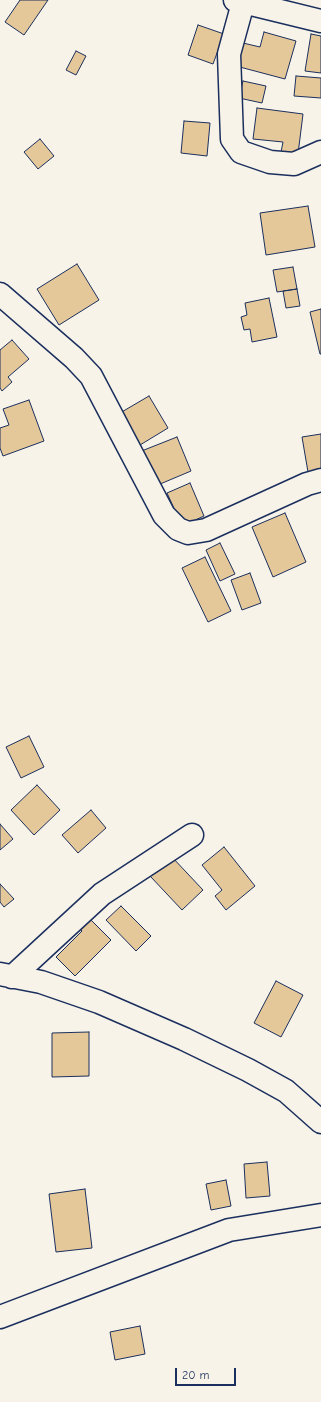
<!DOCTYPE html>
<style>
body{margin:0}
#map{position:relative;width:321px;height:1402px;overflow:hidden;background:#f7f3e8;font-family:"Comic Neue",sans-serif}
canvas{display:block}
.scale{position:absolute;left:175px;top:1368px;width:61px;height:18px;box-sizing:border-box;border:2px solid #1b2f5e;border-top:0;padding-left:5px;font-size:12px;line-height:14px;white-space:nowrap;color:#1b2f5e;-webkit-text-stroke:3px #f7f3e8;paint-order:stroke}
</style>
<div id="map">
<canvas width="321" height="1402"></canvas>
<div class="scale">20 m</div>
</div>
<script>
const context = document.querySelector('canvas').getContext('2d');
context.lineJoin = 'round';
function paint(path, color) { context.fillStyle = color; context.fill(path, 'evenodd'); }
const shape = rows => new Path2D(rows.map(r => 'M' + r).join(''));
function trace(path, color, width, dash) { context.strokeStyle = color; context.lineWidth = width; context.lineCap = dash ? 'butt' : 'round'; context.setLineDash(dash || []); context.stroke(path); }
const building = shape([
 [20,0,48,0,24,35,5,22,20,0],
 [198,25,224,34,213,64,188,55,198,25],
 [264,32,296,41,285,79,236,66,243,43,260,47,264,32],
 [311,34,321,36,321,73,305,71,311,34],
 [76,51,86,56,76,75,66,70,76,51],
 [296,76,321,78,321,98,294,96,296,76],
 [243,81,266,86,262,103,239,98,243,81],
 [257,108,303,114,298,154,281,152,283,142,253,139,257,108],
 [184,121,210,123,207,156,181,153,184,121],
 [40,139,54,156,38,169,24,152,40,139],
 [308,206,315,247,266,255,260,213,308,206],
 [77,264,99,300,59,325,37,289,77,264],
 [293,267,297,289,277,292,273,270,293,267],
 [297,289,300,306,286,308,283,291,297,289],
 [269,298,277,337,252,342,250,329,244,330,241,317,247,315,245,303,269,298],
 [321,309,321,354,320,354,310,312,321,309],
 [12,340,29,359,8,377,12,382,2,391,0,388,0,350,12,340],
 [149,396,168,428,140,445,120,413,149,396],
 [29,400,44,441,3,456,0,448,0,428,9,425,3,409,29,400],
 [321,434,321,470,308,472,302,437,321,434],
 [177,437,191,471,153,487,139,452,177,437],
 [190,483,204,516,182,526,167,493,190,483],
 [285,513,306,562,273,577,252,527,285,513],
 [220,543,235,574,220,581,206,550,220,543],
 [205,557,231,611,208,622,182,568,205,557],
 [250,573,261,603,242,610,231,580,250,573],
 [29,736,44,767,21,778,6,747,29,736],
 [37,785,60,810,34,835,11,810,37,785],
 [91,810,106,828,78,853,62,835,91,810],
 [0,824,13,839,0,850,0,824],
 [224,847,255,886,226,910,215,896,222,890,202,865,224,847],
 [171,856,203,890,182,910,150,876,171,856],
 [0,884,14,899,4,907,0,902,0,884],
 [121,906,151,936,136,951,106,920,121,906],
 [88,917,111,940,75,976,56,957,82,931,78,927,88,917],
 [276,981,303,995,281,1037,254,1023,276,981],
 [89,1032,89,1076,52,1077,52,1033,89,1032],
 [267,1162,270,1196,246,1198,244,1164,267,1162],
 [226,1180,231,1206,211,1210,206,1184,226,1180],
 [85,1189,92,1248,56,1252,49,1194,85,1189],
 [140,1326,145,1354,115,1360,110,1332,140,1326]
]);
paint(building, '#e5c899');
trace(building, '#1b2f5e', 1);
const street = shape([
 [235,0,321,21],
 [243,3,229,54,232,139,241,152,270,162,294,164,321,152],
 [0,294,74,358,91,376,164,515,178,529,188,533,206,530,307,484,321,480],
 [0,974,41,982,99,1002,184,1039,248,1070,286,1091,321,1122],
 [12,977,102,894,192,835],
 [0,1317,229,1230,321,1215]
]);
trace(street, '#1b2f5e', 25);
trace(street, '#f7f3e8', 22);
</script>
